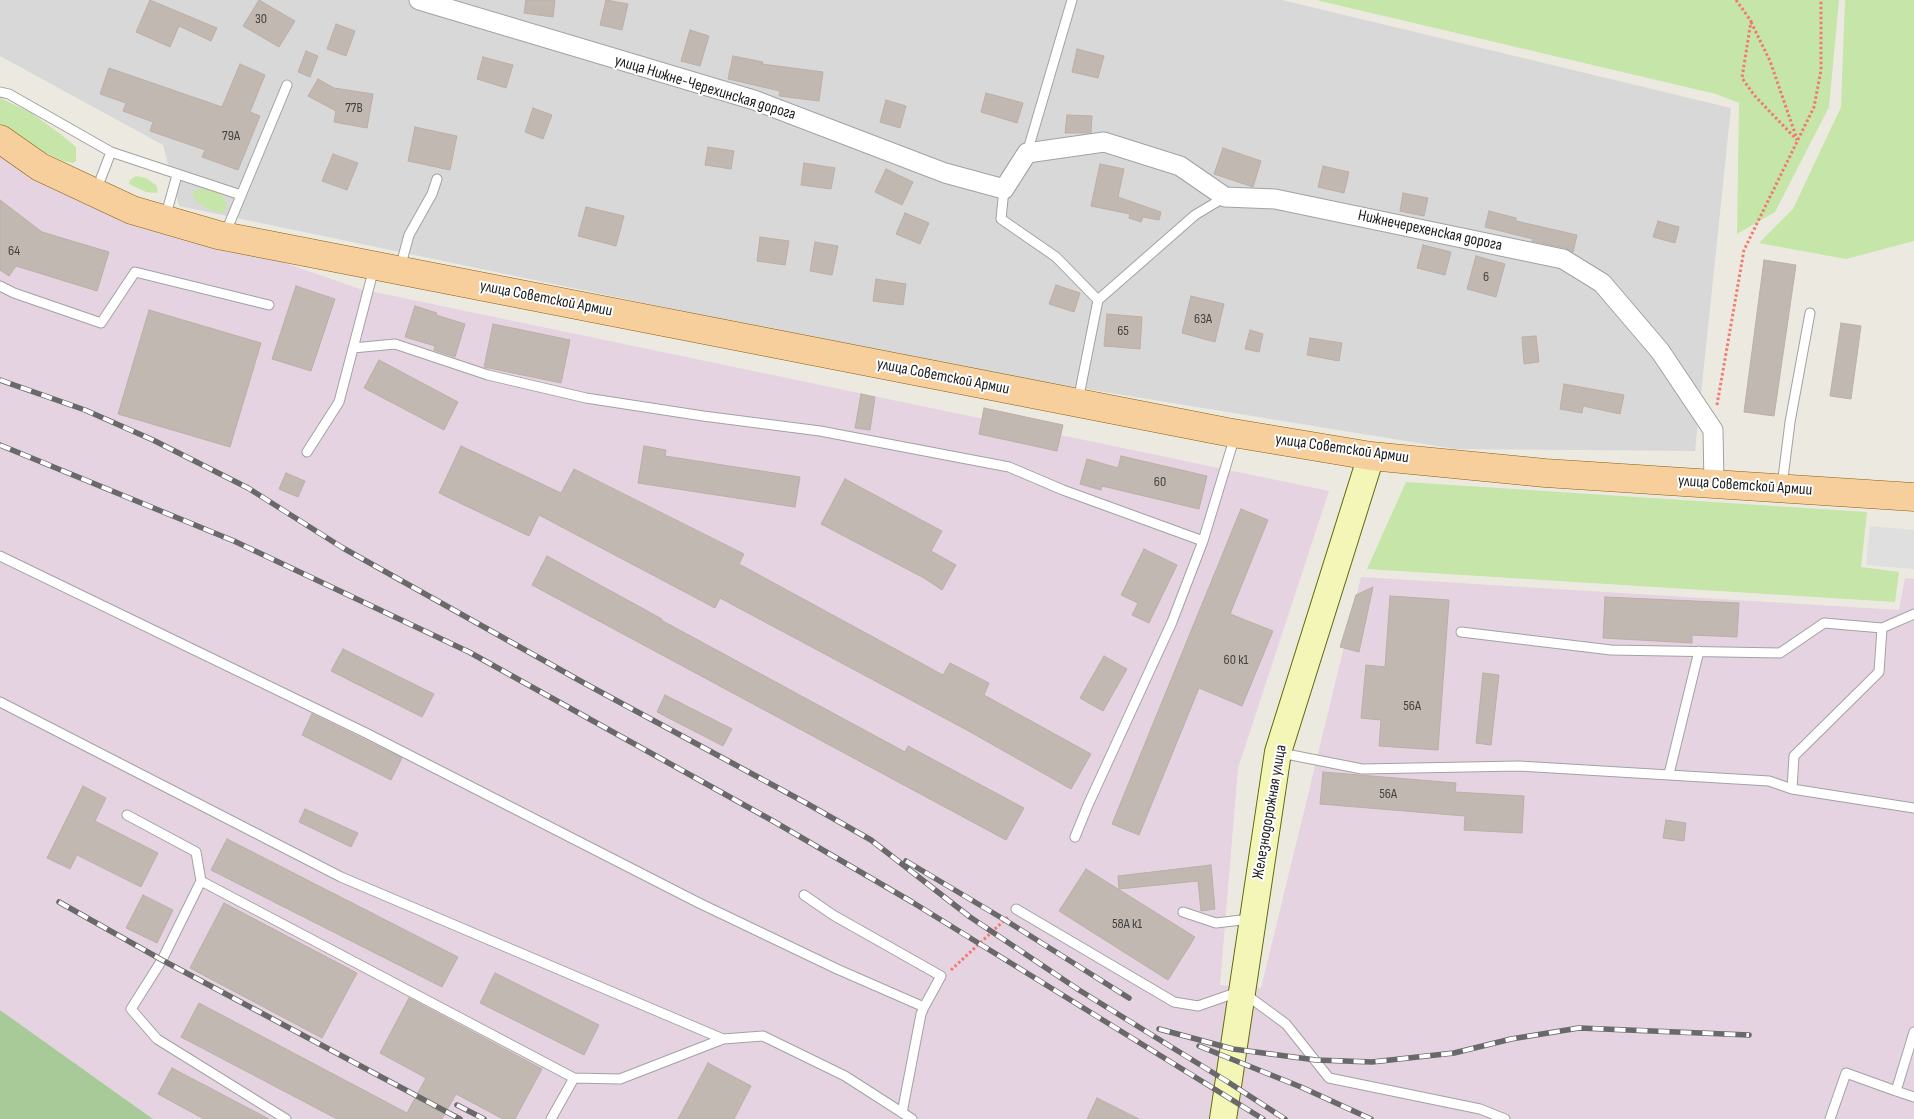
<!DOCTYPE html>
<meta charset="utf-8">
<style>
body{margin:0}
canvas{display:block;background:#ece9e1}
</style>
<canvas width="1914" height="1119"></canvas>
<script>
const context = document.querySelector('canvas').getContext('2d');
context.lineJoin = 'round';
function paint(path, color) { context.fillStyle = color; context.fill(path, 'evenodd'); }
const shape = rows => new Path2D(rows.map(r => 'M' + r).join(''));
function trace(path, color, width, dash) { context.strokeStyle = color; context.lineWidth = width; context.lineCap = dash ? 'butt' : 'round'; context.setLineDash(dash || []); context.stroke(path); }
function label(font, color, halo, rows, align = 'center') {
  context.font = font + ' "Sofia Sans Condensed",sans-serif'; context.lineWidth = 4; context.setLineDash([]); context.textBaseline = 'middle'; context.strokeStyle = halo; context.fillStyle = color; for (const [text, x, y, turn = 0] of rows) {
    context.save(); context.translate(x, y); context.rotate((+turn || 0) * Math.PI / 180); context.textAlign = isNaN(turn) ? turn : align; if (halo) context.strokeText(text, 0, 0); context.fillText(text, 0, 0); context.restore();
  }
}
paint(shape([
 [0,0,1282,0,1731,108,1695,451,1455,449,957,368,179,206,163,145,0,56]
]), '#d9d8d8');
paint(shape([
 [0,150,32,175,360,289,1329,491,1238,768,1220,985,1261,988,1361,577,1899,610,1905,578,1914,579,1914,1119,153,1119,0,1010]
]), '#e5d3e2');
paint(shape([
 [1316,0,1839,0,1829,107,1775,212,1737,234,1739,103,1716,94],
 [1845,0,1914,0,1914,241,1846,259,1759,243,1793,209,1841,107],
 [0,98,30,112,59,133,76,147,76,161,73,163,63,161,31,146,0,124],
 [136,176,146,178,156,185,158,191,156,193,146,192,129,184,130,180],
 [197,189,209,189,220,193,225,200,227,207,223,213,209,209,198,203,192,195],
 [1406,482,1867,512,1861,567,1899,572,1895,602,1367,569]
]), '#c6e5a9');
paint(shape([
 [0,1010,153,1119,0,1119]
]), '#a7ca98');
paint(shape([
 [1870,526,1914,530,1914,569,1866,565]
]), '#dfdfdf');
const building = shape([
 [150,0,217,28,211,41,179,26,170,47,136,32,150,0],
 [259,0,295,21,279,47,243,26,259,0],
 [526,0,555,0,553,17,524,13,526,0],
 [606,0,628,4,622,30,600,25,606,0],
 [336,24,355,31,346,56,327,49,336,24],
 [690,30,709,36,700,66,681,61,690,30],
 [1077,49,1104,56,1098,78,1072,72,1077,49],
 [306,51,318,56,310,77,298,72,306,51],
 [733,56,763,62,762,64,823,72,819,101,779,96,780,91,728,79,733,56],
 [483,57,513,65,506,88,477,79,483,57],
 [240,64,265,75,250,112,260,116,238,170,202,157,205,150,150,131,153,122,123,111,126,103,100,94,109,68,222,107,240,64],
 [318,79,334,88,373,94,367,128,334,122,336,111,308,96,318,79],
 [986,93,1023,103,1017,123,981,112,986,93],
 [886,100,906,106,900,128,880,122,886,100],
 [533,108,552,115,543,139,525,132,533,108],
 [1067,115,1092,116,1091,133,1065,133,1067,115],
 [415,127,457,136,450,170,408,161,415,127],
 [708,147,734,151,731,169,705,165,708,147],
 [1223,148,1261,161,1253,187,1214,174,1223,148],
 [333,154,358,163,347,190,322,181,333,154],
 [804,163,835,168,831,189,801,185,804,163],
 [1100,164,1124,169,1118,197,1161,212,1159,220,1143,217,1141,222,1129,218,1130,214,1091,206,1100,164],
 [1323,166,1349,172,1344,193,1318,187,1323,166],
 [886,169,913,182,902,205,875,192,886,169],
 [1403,193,1428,198,1424,216,1400,211,1403,193],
 [0,200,42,232,109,252,97,291,16,266,9,276,0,270,0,200],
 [586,207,624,216,616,246,578,236,586,207],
 [1489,211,1516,218,1516,221,1577,235,1573,252,1565,248,1532,241,1533,239,1485,227,1489,211],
 [905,213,929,223,920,244,896,234,905,213],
 [1658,221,1679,227,1675,243,1653,237,1658,221],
 [760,237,789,241,785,265,757,261,760,237],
 [815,242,838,246,832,275,810,271,815,242],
 [1423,245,1451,252,1445,275,1417,268,1423,245],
 [1476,256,1505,264,1496,297,1467,289,1476,256],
 [1764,260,1796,265,1774,416,1744,412,1764,260],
 [876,279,906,284,903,305,873,301,876,279],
 [1056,285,1080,293,1074,312,1049,304,1056,285],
 [296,286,335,299,311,371,272,359,296,286],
 [1191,296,1224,304,1215,342,1182,333,1191,296],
 [415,306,437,313,436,315,465,324,455,357,434,350,435,346,405,337,415,306],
 [149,310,261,343,230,447,118,414,149,310],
 [1107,314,1142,317,1140,349,1104,346,1107,314],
 [1841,323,1861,326,1851,399,1830,396,1841,323],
 [493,324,570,340,561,383,484,367,493,324],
 [1250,330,1263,334,1259,352,1245,349,1250,330],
 [1536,336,1539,362,1524,364,1522,337,1536,336],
 [1310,338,1342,343,1339,361,1307,355,1310,338],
 [379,360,458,402,444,430,364,388,379,360],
 [1564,384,1624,395,1620,414,1583,406,1582,413,1560,409,1564,384],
 [861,394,875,397,870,430,855,428,861,394],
 [984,408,1063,425,1057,451,979,434,984,408],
 [461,446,561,493,574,469,744,554,739,564,943,675,950,663,989,683,984,695,1091,754,1071,789,965,729,720,598,715,608,539,515,529,536,439,493,461,446],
 [644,446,666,450,665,456,800,477,795,507,638,483,644,446],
 [1121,456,1207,476,1199,509,1102,486,1101,490,1080,484,1087,459,1118,468,1121,456],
 [286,473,305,481,298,497,279,489,286,473],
 [845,479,942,531,931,551,956,565,942,590,924,578,821,524,845,479],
 [1241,509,1268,520,1230,614,1273,631,1242,706,1199,688,1139,835,1112,824,1241,509],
 [1144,549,1177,565,1149,623,1132,615,1138,603,1121,595,1144,549],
 [547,556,662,619,661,620,905,752,908,746,1024,808,1006,840,532,585,547,556],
 [1373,587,1359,652,1340,647,1356,595,1373,587],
 [1390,596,1449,600,1438,750,1379,746,1381,720,1361,718,1366,665,1385,667,1390,596],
 [1605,597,1739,603,1737,637,1692,635,1692,643,1603,638,1605,597],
 [343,649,434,694,422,717,331,671,343,649],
 [1104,656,1127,669,1103,711,1080,698,1104,656],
 [1483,673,1499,675,1491,745,1476,743,1483,673],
 [665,695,732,729,723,746,657,712,665,695],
 [312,714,402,758,391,780,302,735,312,714],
 [1323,772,1456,783,1455,792,1524,796,1522,833,1464,830,1465,816,1320,804,1323,772],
 [83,786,106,798,95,821,158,853,141,887,77,855,70,869,47,858,83,786],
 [305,809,358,833,351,847,299,822,305,809],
 [1666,820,1686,823,1684,841,1663,838,1666,820],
 [227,839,458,957,442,987,211,870,227,839],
 [1211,865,1215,909,1201,911,1198,881,1119,889,1118,876,1211,865],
 [1086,869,1195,937,1168,980,1059,911,1086,869],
 [143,895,173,910,157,943,126,928,143,895],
 [224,903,357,973,322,1038,190,968,224,903],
 [495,973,599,1025,584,1055,480,1003,495,973],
 [409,998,542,1069,515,1119,503,1119,456,1094,442,1119,337,1119,181,1037,199,1003,407,1113,426,1078,380,1053,409,998],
 [708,1063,751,1086,734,1119,678,1119,708,1063],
 [172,1068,269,1119,204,1119,158,1094,172,1068],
 [1097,1098,1139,1119,1087,1119,1097,1098]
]);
paint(building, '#c1b8b1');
trace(building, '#bdafa4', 1);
const lane = shape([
 [0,92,9,94,111,152,241,195],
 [1027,153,1072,0],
 [1004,189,1001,219,1056,257,1098,300,1078,401],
 [96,191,111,152],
 [165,218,177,175],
 [225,234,287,85],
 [400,268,409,235,432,194,437,179],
 [0,286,14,293,101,323,135,272,269,305],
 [1098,300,1195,215,1225,197],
 [353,348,395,344,488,375,586,398,703,416,820,431,1009,467,1063,490,1203,541],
 [307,452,339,402,374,268],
 [1782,486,1790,422,1810,313],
 [0,556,366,733,699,903,837,969,924,1007,921,1014,902,1113],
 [1882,628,1879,672,1794,756,1792,789,1914,808],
 [1461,632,1611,650,1780,653,1824,623,1882,628,1914,614],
 [0,702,341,877,723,1039],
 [1281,753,1362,769,1519,766,1769,781,1792,789],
 [1669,774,1699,651],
 [127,815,196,852,201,881,574,1078,620,1079,723,1039,763,1036,845,1076,912,1119],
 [1075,837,1088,805,1172,622,1203,541,1235,436],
 [201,881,162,960,131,1009,157,1039,286,1119],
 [804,895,833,915,941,976,924,1007],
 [1016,909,1174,1002,1198,1006,1241,991,1286,1024,1329,1078,1480,1109,1505,1119],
 [1183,912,1216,923,1250,919],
 [1914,1032,1896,1091,1914,1097],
 [551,1119,574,1078],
 [1830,1119,1846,1073,1896,1091]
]);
const street = shape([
 [419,0,754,100,945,173,1004,189,1027,153,1104,142,1180,166,1225,197,1275,199,1563,259,1602,283,1660,351,1713,430,1714,484]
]);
const secondary = shape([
 [1223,1119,1278,752,1371,456]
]);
const primary = shape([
 [0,139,40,167,132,210,218,235,1227,432,1371,456,1545,473,1914,497]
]);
trace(lane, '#a2a2a2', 11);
trace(street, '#a2a2a2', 21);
trace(secondary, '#616b0a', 28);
trace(primary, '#8b5f07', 29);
trace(shape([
 [1736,0,1751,21,1742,78,1754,95,1797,140],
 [1751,22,1770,61,1797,139],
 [1717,405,1744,250,1814,107,1821,70,1821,0],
 [951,970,1009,916]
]), '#f27a6c', 3, [2.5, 2.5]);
trace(lane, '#fff', 9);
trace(street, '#fff', 19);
trace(secondary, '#f3f6b6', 26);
trace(primary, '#f7cf9c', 28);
const rail = shape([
 [0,380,85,410,153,440,248,488,343,548,584,683,806,803,871,840,970,917,1079,990,1228,1082,1285,1119],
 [0,445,234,541,469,652,773,821,912,902,1263,1119],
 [906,861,1005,920,1129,998],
 [59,902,162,960,460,1119],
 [1159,1029,1233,1049,1316,1060,1372,1062,1454,1053,1511,1039,1579,1028,1749,1035],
 [1199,1046,1301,1087,1371,1119],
 [457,1105,484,1119]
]);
trace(rail, '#696969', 5.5);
trace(rail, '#fff', 4, [11]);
label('14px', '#444240', null, [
 ["30",261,19],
 ["77В",354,108],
 ["79А",231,136],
 ["64",14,251],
 ["6",1486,277],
 ["63А",1203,319],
 ["65",1123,331],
 ["60",1160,482],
 ["60 к1",1236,660],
 ["56А",1412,706],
 ["56А",1388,794],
 ["58А к1",1127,924]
]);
label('16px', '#1b1b1b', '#fff', [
 ["улица Нижне-Черехинская дорога",705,88,17],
 ["Нижнечерехенская дорога",1430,231,12],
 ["улица Советской Армии",546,299,11],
 ["улица Советской Армии",943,377,11],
 ["улица Советской Армии",1342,449,8],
 ["улица Советской Армии",1745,486,4],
 ["Железнодорожная улица",1270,812,-80]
]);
</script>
